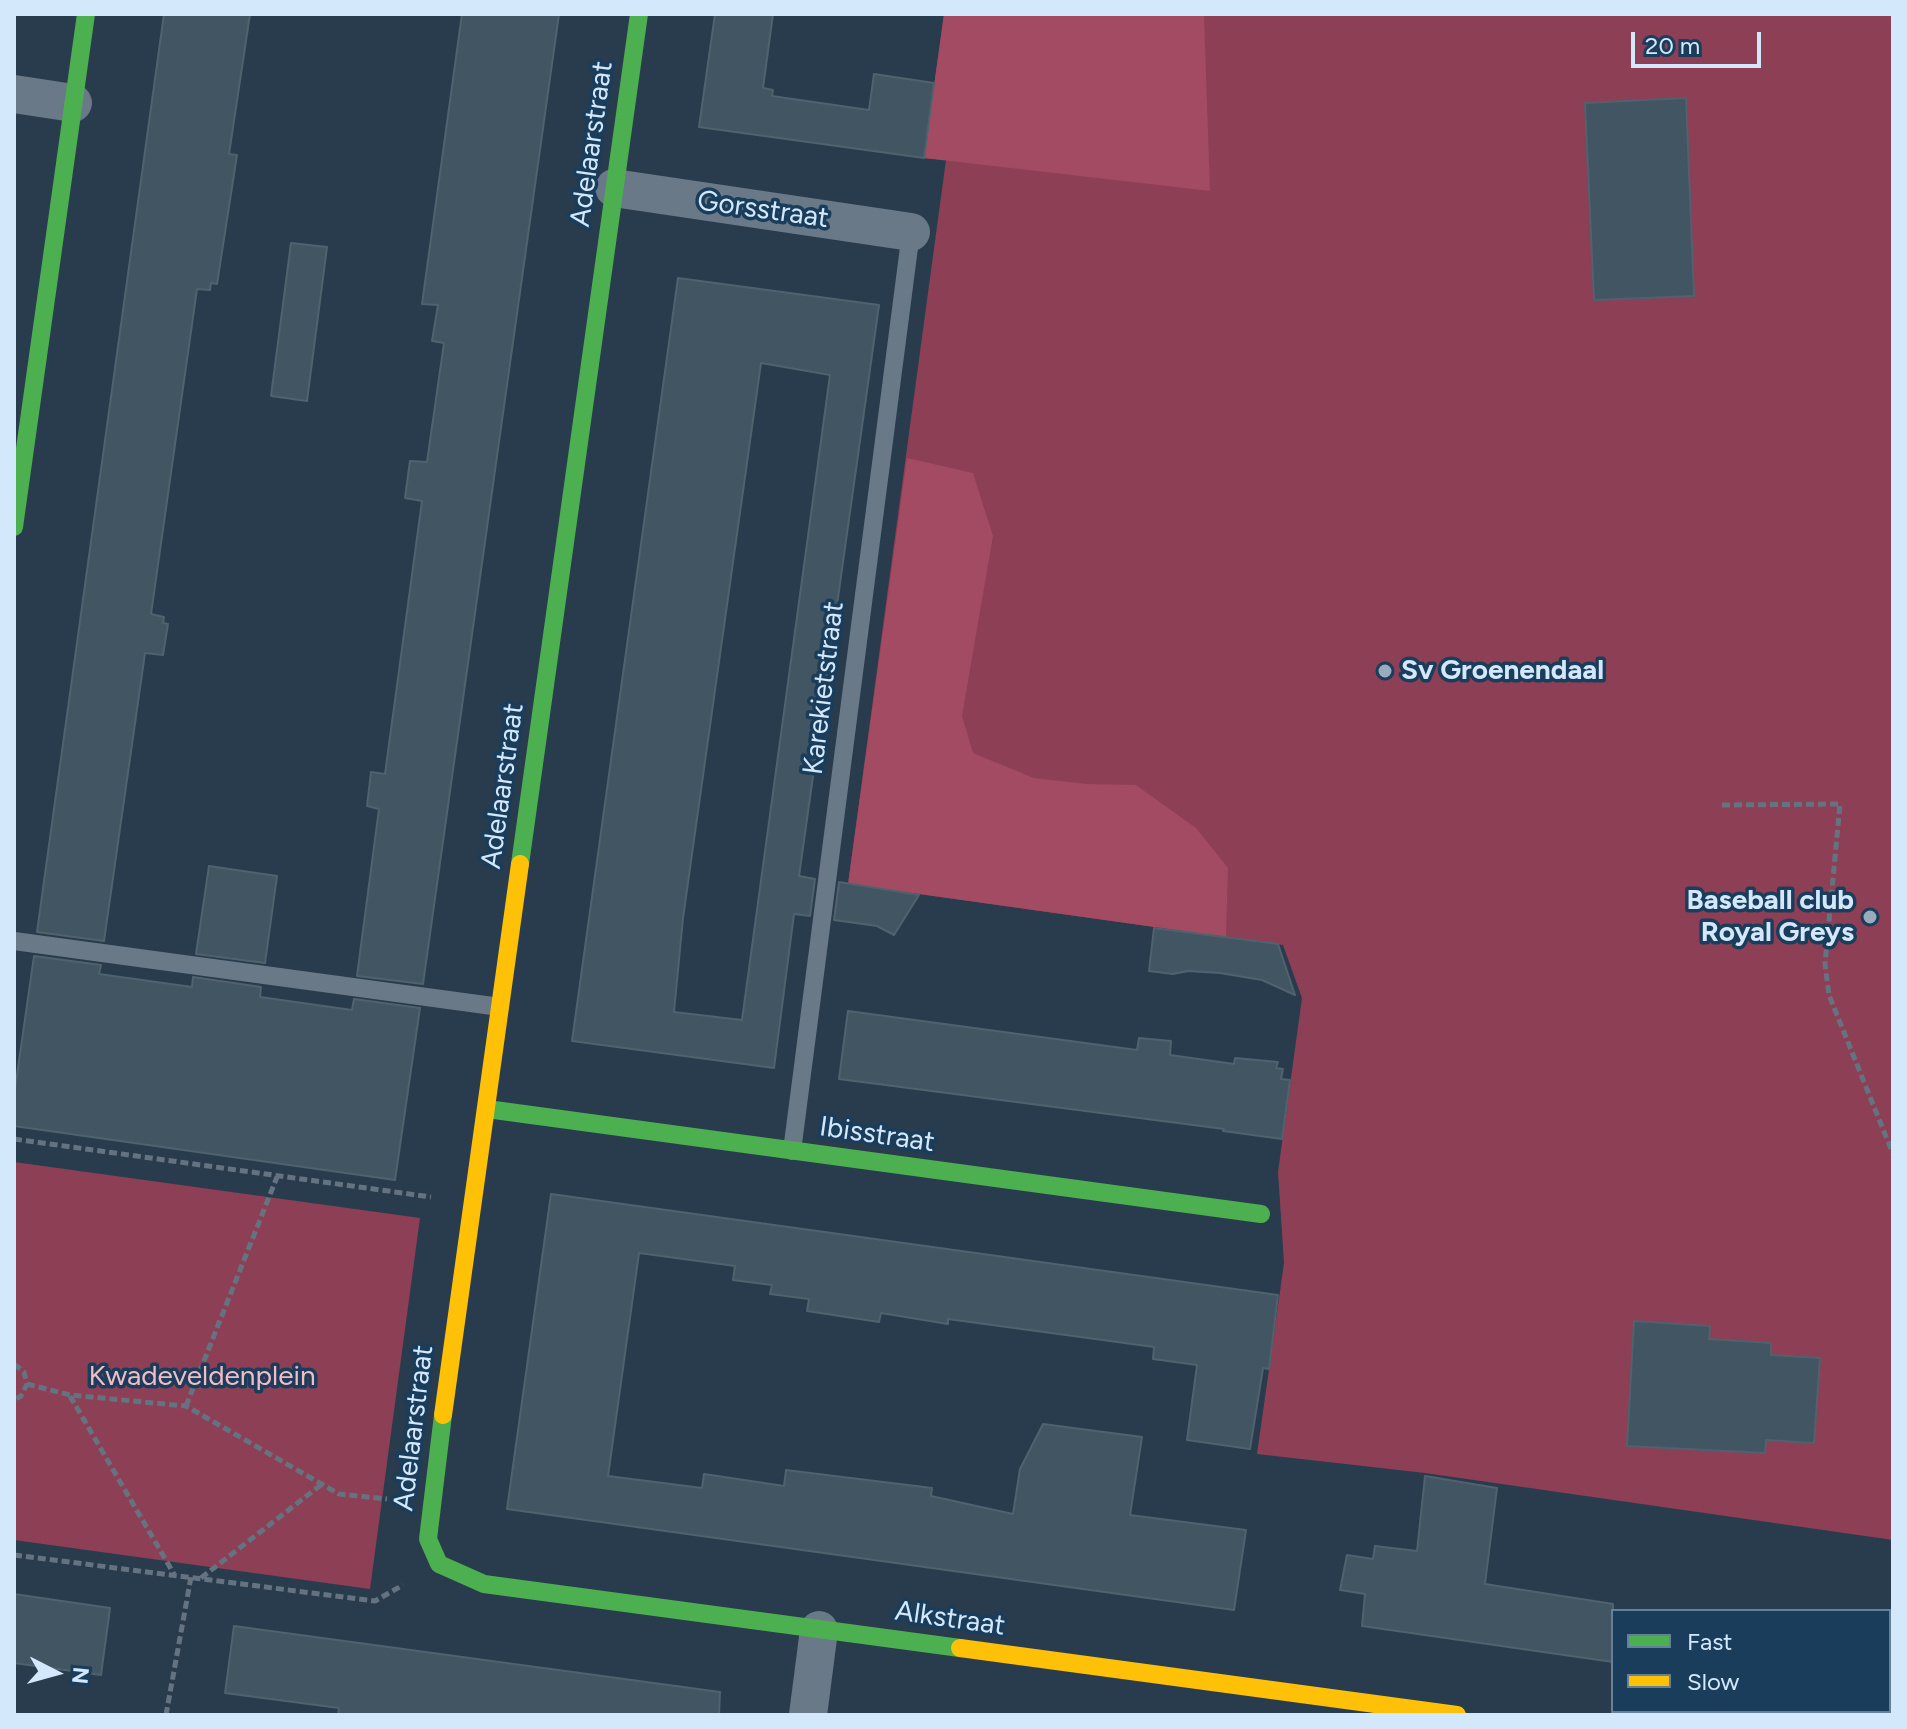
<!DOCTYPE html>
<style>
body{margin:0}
#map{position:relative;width:1907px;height:1729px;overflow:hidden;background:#293c4d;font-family:Figtree,sans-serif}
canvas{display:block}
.frame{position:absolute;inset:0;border:16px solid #d4e8fb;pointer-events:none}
.legend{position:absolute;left:1611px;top:1609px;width:280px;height:104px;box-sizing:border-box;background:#1a3d5c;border:2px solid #64819c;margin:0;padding:10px 14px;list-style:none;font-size:24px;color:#d4e8fb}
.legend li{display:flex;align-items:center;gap:16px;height:40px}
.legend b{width:40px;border:2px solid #64819c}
.north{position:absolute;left:16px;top:1633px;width:80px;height:80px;-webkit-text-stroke:6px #1a3d5c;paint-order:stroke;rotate:96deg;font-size:22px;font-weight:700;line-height:32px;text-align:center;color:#d4e8fb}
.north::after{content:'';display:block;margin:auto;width:28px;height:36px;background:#d4e8fb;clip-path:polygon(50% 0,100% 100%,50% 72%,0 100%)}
.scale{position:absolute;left:1631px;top:32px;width:130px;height:36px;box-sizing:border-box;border:4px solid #d4e8fb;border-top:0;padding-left:10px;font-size:24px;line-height:28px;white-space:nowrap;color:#d4e8fb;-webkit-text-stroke:6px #1a3d5c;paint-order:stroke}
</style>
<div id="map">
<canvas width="1907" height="1729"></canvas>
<div class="frame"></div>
<ul class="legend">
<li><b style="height:10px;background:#4caf50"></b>Fast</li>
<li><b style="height:10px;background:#ffc107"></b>Slow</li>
</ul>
<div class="north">N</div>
<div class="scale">20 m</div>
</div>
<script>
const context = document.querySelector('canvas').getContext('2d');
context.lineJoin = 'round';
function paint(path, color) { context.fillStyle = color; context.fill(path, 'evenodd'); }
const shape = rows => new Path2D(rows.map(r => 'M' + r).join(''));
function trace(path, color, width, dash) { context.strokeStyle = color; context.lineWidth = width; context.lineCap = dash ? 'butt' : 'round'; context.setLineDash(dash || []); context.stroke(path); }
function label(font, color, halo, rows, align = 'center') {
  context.font = font + ' Figtree,sans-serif'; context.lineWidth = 7; context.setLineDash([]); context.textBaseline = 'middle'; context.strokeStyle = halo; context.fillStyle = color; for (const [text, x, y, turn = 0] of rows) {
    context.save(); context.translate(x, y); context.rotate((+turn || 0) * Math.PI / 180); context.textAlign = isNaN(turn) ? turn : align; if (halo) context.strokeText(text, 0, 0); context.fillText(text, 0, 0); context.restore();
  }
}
paint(shape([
 [944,14,1893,14,1893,1540,1425,1473,1257,1454,1284,1263,1278,1172,1302,998,1283,945,848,884,946,160,924,158],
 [14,1162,420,1218,370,1589,14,1540]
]), '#8d3f55');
paint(shape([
 [944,14,1204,14,1210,191,924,158],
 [907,458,973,473,993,536,962,716,973,753,1034,778,1087,784,1136,785,1196,828,1228,868,1226,937,848,884]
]), '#a24b63');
const building = shape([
 [164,14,250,14,229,154,237,155,217,284,211,283,210,290,197,289,151,614,164,617,163,623,168,624,163,655,145,653,104,941,37,932,164,14],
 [462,14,559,14,423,984,357,976,379,809,367,806,371,772,385,774,422,501,405,498,410,461,427,462,444,343,432,341,438,305,422,304,462,14],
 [715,14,773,14,763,88,773,90,772,96,869,110,874,74,934,83,924,158,699,127,715,14],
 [1686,98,1694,296,1594,300,1585,103,1686,98],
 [291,243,327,247,307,401,271,396,291,243],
 [678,278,879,305,799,876,815,879,810,916,794,914,774,1068,572,1041,678,278],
 [761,363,830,375,742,1020,674,1012,683,918,761,363],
 [209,866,277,876,265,963,196,954,209,866],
 [839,882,919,895,894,935,877,926,834,920,839,882],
 [1154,928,1278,944,1295,995,1262,980,1220,973,1188,971,1173,974,1149,971,1154,928],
 [34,956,101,965,99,974,192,987,193,977,261,987,260,997,352,1010,354,999,420,1008,395,1180,14,1126,14,1096,34,956],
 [848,1011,1137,1050,1139,1038,1171,1041,1170,1055,1234,1064,1235,1058,1278,1062,1276,1068,1283,1069,1281,1079,1290,1080,1282,1139,1223,1131,1224,1129,839,1079,848,1011],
 [551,1194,1278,1295,1269,1369,1263,1368,1250,1449,1187,1440,1197,1365,1153,1359,1154,1347,948,1319,948,1324,881,1313,879,1322,807,1311,809,1299,770,1294,772,1285,733,1280,735,1266,639,1253,608,1476,702,1488,704,1474,784,1486,786,1470,932,1488,931,1496,1013,1514,1020,1469,1043,1424,1142,1437,1130,1515,1246,1530,1234,1610,507,1509,551,1194],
 [1634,1321,1710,1326,1709,1339,1771,1343,1771,1355,1820,1358,1814,1443,1766,1440,1765,1453,1627,1446,1634,1321],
 [1425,1476,1497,1488,1485,1584,1613,1604,1613,1662,1362,1626,1365,1594,1340,1590,1347,1555,1373,1559,1375,1546,1417,1551,1425,1476],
 [14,1594,110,1608,101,1675,14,1663,14,1594],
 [234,1626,720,1692,719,1715,338,1715,339,1708,225,1693,234,1626]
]);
paint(building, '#425562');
trace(building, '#4f626e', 2);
trace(shape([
 [1722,805,1840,804,1825,964,1829,995,1893,1154],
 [14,1139,431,1197],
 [14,1364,24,1372,27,1384,21,1396,14,1400],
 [27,1384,70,1395,186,1406,339,1494,387,1499],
 [70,1396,174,1574],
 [186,1406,277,1177],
 [14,1555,375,1601,403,1585],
 [201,1578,322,1484],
 [166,1715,191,1577]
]), '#657380', 5, [8, 4]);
trace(shape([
 [14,941,500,1007],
 [792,1151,911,232]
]), '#6a7987', 18);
trace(shape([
 [14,94,73,103],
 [614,188,911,232],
 [808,1715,819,1630]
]), '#6a7987', 38);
trace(shape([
 [14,527,86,14],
 [520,864,639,14],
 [487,1109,1261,1214],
 [443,1415,428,1539,439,1564,484,1584,960,1648]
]), '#4caf50', 18);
trace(shape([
 [443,1415,520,864],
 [960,1648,1457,1715]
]), '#ffc107', 18);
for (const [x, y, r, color] of [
 [1385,671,8,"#98acbe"],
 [1870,917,8,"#98acbe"]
]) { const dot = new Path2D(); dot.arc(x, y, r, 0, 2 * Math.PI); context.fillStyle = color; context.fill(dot); trace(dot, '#1a3d5c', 3); }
label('28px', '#d4e8fb', '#1a3d5c', [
 ["Adelaarstraat",592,144,-82],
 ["Gorsstraat",763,210,8],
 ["Karekietstraat",824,688,-83],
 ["Adelaarstraat",503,786,-82],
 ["Ibisstraat",877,1135,8],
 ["Adelaarstraat",414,1428,-83],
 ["Alkstraat",950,1619,8]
]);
label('bold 28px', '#d4e8fb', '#1a3d5c', [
 ["Sv Groenendaal",1401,671],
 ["Baseball club",1854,901,"right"],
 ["Royal Greys",1854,933,"right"]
], 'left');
label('28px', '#f4bbc4', '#1a3d5c', [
 ["Kwadeveldenplein",202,1377]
]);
</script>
